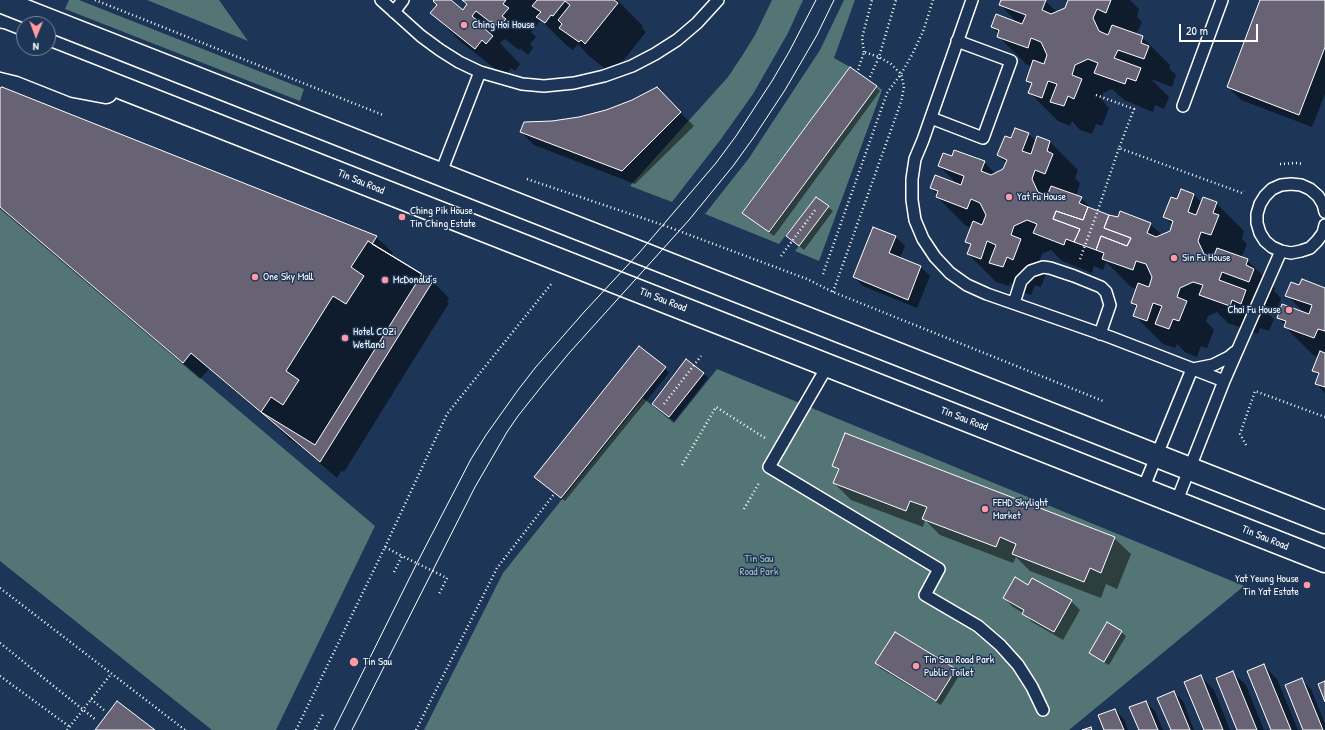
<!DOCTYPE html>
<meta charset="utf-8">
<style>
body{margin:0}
#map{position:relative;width:1325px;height:730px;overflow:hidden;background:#1d3557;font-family:"Patrick Hand",sans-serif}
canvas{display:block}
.north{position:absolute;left:16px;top:16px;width:40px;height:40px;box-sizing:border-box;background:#1d3557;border:1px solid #77869a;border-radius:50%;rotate:181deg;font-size:11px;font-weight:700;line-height:16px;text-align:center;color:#fff}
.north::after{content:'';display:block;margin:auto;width:14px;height:18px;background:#ff9aa2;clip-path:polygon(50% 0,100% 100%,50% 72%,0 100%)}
.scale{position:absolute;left:1179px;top:24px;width:79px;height:18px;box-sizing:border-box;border:2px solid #fff;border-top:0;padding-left:5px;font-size:12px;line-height:14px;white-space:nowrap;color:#fff;-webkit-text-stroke:3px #1d3557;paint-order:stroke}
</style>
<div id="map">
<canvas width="1325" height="730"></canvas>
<div class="north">N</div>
<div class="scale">20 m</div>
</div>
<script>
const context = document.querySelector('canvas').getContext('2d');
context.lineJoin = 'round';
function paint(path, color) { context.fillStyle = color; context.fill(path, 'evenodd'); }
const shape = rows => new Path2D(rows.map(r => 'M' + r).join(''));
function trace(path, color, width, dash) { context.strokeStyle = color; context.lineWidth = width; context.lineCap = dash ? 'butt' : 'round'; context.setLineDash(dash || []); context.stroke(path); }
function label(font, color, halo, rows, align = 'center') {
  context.font = font + ' "Patrick Hand",sans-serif'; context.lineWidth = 3; context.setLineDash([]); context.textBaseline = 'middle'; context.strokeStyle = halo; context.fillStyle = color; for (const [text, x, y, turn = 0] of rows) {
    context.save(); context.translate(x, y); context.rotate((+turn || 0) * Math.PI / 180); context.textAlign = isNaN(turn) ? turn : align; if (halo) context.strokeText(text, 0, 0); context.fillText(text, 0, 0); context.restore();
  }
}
paint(shape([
 [69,0,79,0,304,89,300,101,65,9],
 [147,0,219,0,248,41],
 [772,0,803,0,788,33,753,94,721,139,672,202,630,186,728,77,742,56,755,35],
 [844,0,855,0,834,58,850,67,742,212,770,232,877,86,882,90,819,261,795,251,829,206,816,197,779,244,705,214,749,158,820,50],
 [0,208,375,526,276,730,212,730,0,561],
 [717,369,1244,586,1069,730,424,730,503,573,643,398,674,423]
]), '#547575');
paint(shape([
 [435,0,450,0,463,11,467,6,462,0,617,0,643,26,642,28,646,32,614,72,609,68,607,70,589,56,578,44,573,50,566,45,541,20,531,32,536,37,530,44,533,48,528,55,520,48,519,50,505,39,500,43,520,64,515,71,511,68,504,76,460,41,432,13,438,5],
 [1002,0,1042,0,1045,1,1057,12,1065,9,1068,2,1065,0,1130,0,1139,9,1137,17,1142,22,1136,35,1142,37,1170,65,1169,68,1176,75,1172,87,1151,79,1169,97,1164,109,1155,105,1153,112,1124,100,1112,89,1103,93,1101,99,1109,108,1102,126,1096,124,1092,134,1080,130,1072,121,1070,126,1058,121,1030,93,1032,85,1027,80,1032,67,1026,64,998,36,999,34,992,27,1019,24,1000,5],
 [1261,0,1325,0,1325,94,1312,127,1241,100,1228,87],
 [876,87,880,91,774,236,748,217],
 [0,89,376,237,393,253,391,256,432,281,449,298,447,301,449,303,344,472,341,471,337,478,297,444,290,440,278,428,209,369,200,379,0,209],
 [656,89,694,126,635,184,534,145,521,132,552,122,579,118,606,111,632,101],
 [1028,133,1036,142,1038,137,1050,142,1078,170,1075,178,1080,183,1076,196,1081,198,1092,209,1109,216,1150,224,1162,235,1170,231,1173,225,1164,217,1178,201,1182,190,1194,195,1202,203,1216,203,1244,231,1242,239,1247,244,1241,258,1247,260,1275,288,1274,291,1281,298,1277,310,1256,302,1274,319,1269,331,1260,328,1258,334,1228,323,1217,312,1208,316,1206,321,1214,330,1207,348,1201,346,1197,357,1185,352,1177,344,1175,348,1163,344,1135,316,1137,308,1132,303,1137,289,1131,287,1106,262,1103,270,1094,266,1092,273,1062,261,1051,250,1042,254,1040,260,1048,268,1041,287,1035,285,1031,295,1019,291,1010,282,1009,286,996,282,968,254,971,246,966,241,971,228,965,225,937,197,938,195,931,188,957,184,939,166,952,157,984,162,995,173,1004,169,1007,164,998,155,1011,139],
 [817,198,833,211,804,250,792,240],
 [896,237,905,246,900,258,921,267,930,276,917,308,863,286,854,277],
 [1300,287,1325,289,1325,393,1316,383,1319,376,1314,371,1319,357,1313,355,1285,327,1286,325,1278,318,1305,314,1287,295],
 [665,368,669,373,565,501,540,481],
 [703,373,708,378,674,421,653,404],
 [833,466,1114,538,1131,554,1117,589,1106,584,1101,598,1030,571,1016,557,1013,563,940,535,925,520,923,527,851,500,834,483,839,471],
 [1029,586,1071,601,1080,610,1063,640,1032,622,1023,613,1013,607,1004,598],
 [1107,624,1121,632,1126,636,1109,665,1095,657,1090,652],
 [895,633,956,670,960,674,941,705,880,668,876,663],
 [1264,666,1277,679,1298,730,1273,730],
 [1232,672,1246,685,1264,730,1238,730],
 [1200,676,1214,690,1230,730,1205,730],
 [1301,680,1311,689,1325,724,1325,730,1305,730],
 [1174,692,1183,701,1194,730,1172,730],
 [1146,702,1155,711,1163,730,1140,730],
 [1115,710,1124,719,1128,730,1105,730]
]), '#0007');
const building = shape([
 [434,0,451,0,463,10,467,4,462,0,506,0,503,4,509,8,502,16,506,19,499,27,492,21,490,22,476,11,472,16,486,28,485,29,493,36,486,44,482,40,475,49,430,13,437,5,433,1,434,0],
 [537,0,614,0,618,3,585,44,581,40,579,42,559,28,562,24,558,20,570,5,565,1,553,16,551,15,545,23,536,17,541,12,532,6,537,0],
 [1001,0,1046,0,1042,10,1051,14,1065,8,1068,0,1111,0,1106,13,1097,9,1093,18,1099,31,1108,35,1112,25,1143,36,1141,43,1149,46,1144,59,1118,50,1114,58,1141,68,1136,81,1127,78,1125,84,1094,73,1098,63,1088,59,1075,65,1072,75,1082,79,1074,99,1068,96,1064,106,1050,102,1057,84,1048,81,1042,98,1028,93,1032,83,1026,81,1033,60,1044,64,1047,55,1041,42,1031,38,1028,48,997,37,999,30,991,27,996,14,1022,24,1026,15,999,5,1001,0],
 [1260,0,1325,0,1325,47,1299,115,1227,87,1260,0],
 [850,67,877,86,769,232,742,213,850,67],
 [2,87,377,236,372,244,433,281,320,462,191,353,183,363,0,207,0,88,2,87],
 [657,87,681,112,622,171,520,132,524,122,552,121,579,117,606,110,632,100,657,87],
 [1015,128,1029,133,1022,151,1031,154,1037,136,1050,141,1047,151,1053,154,1045,174,1035,170,1032,179,1038,192,1047,196,1051,186,1082,197,1079,203,1088,207,1083,220,1056,211,1053,219,1080,229,1074,242,1066,239,1064,245,1033,233,1037,224,1027,220,1014,226,1011,235,1021,239,1013,260,1007,257,1003,267,989,263,996,245,987,241,981,259,967,254,971,244,965,242,973,221,982,225,986,215,980,203,971,199,967,209,936,197,938,191,930,188,935,175,961,185,964,176,938,166,943,153,952,156,954,150,985,161,981,171,991,175,1003,169,1007,160,997,155,1005,136,1011,138,1015,128],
 [1181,189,1194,194,1188,212,1196,215,1203,197,1217,202,1213,213,1219,215,1211,235,1201,232,1198,241,1204,254,1213,258,1217,248,1248,259,1246,265,1254,269,1249,282,1222,272,1219,280,1246,290,1241,304,1232,300,1230,306,1199,295,1203,285,1193,282,1180,288,1177,297,1187,301,1179,321,1173,319,1169,329,1155,324,1162,306,1153,303,1147,321,1133,316,1137,305,1131,303,1138,283,1149,287,1152,277,1146,264,1136,261,1133,270,1102,259,1104,253,1096,250,1101,236,1127,246,1131,238,1104,228,1109,215,1118,217,1120,211,1151,223,1147,233,1156,237,1170,231,1173,221,1163,217,1171,197,1177,199,1181,189],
 [816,197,829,206,799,246,786,236,816,197],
 [1088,207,1109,215,1104,228,1131,238,1127,246,1101,236,1096,250,1074,242,1080,229,1053,219,1056,211,1083,220,1088,207],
 [873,227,896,236,889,253,921,266,908,300,853,277,873,227],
 [368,241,422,274,315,445,261,412,271,397,283,405,299,380,286,371,333,296,346,304,364,276,351,267,368,241],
 [1302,279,1325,288,1325,331,1318,329,1314,338,1284,327,1286,321,1277,318,1282,304,1309,314,1312,305,1285,296,1291,282,1299,285,1302,279],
 [639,346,666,367,561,498,534,477,639,346],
 [1320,351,1325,353,1325,387,1315,384,1319,373,1312,371,1320,351],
 [686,359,704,373,669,417,652,404,686,359],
 [845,433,1115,537,1101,573,1090,568,1084,582,1012,554,1016,544,1000,537,996,547,922,519,927,507,910,501,906,511,833,483,839,469,832,466,845,433],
 [1015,577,1028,585,1032,578,1072,600,1054,632,1022,614,1024,610,1003,598,1015,577],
 [1107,622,1122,631,1104,662,1089,653,1107,622],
 [895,632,956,669,936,701,875,663,895,632],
 [1264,664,1291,730,1271,730,1247,671,1264,664],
 [1233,671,1257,730,1237,730,1216,678,1233,671],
 [1201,675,1223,730,1204,730,1184,682,1201,675],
 [1302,678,1323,730,1303,730,1285,685,1302,678],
 [1325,681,1325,702,1318,684,1325,681],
 [1174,691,1190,730,1171,730,1157,698,1174,691],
 [117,701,155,730,95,730,117,701],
 [1146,701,1158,730,1139,730,1129,707,1146,701],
 [1115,709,1124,730,1104,730,1098,715,1115,709],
 [1091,727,1092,730,1082,730,1091,727]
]);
paint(building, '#676374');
trace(building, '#fff', 1);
const service = shape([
 [381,0,421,36,440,50,459,62,480,72],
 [972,0,923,140,915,159,912,179,912,200,915,220,923,239,935,257,950,273,967,285,987,294,1110,337,1224,381],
 [394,12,403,0],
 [1183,106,1222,0],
 [931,118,983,138,1011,61,957,41],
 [440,175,480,72,522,84,544,86,574,83,604,76,632,66,655,54,677,40,697,23,718,0],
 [1325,212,1323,204,1318,196,1310,189,1301,185,1291,184,1281,185,1272,189,1265,196,1260,204,1257,214,1257,223,1260,233,1265,241,1272,247,1281,251,1291,253,1301,251,1310,248,1317,241,1323,233,1325,225],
 [1014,303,1021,281,1031,271,1043,267,1050,268,1074,276,1101,287,1106,292,1110,305,1100,334],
 [828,365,769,467,939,569,925,595,978,626,1000,645,1018,665,1032,687,1043,710],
 [1193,369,1213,365,1229,357,1235,352],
 [1143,489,1192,369],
 [1176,503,1224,381,1281,251]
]);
const tertiary = shape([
 [0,1,1325,522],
 [0,40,1325,561],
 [0,60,21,65,74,86,106,92]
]);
trace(service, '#fff', 14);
trace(tertiary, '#fff', 25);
trace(shape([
 [95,0,383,115],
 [864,52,862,38,872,0],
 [870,77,879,57,896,0],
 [1096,95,1134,109,1119,148,1242,193,1244,191],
 [1280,164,1297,163,1303,164],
 [527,179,663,225,807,279,833,292,1103,401],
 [781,256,816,209],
 [1080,259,1098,210,1119,148],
 [823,274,887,93,901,74,913,53,924,29,933,0],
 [833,292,901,102,904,87,901,74,891,64,879,57,864,52,858,70],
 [664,404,701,356],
 [1246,445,1240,434,1255,391,1325,417],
 [682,465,716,407,765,438],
 [744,509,759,483],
 [385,547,447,414,552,283],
 [394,572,402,556,447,578,439,594],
 [0,588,185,730],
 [0,643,96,720],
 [0,676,70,727],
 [91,699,104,710],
 [67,730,111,674],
 [296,730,385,547,402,556],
 [315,730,323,714],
 [416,730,497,568,555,493]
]), '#fff', 2.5, [1, 3]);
trace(service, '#1d3557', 11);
trace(tertiary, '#1d3557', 22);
trace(shape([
 [334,730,417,563,471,459,486,435,518,390,535,368,585,311,639,253,716,163,736,136,772,81,789,52,816,0],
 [352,730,475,487,507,432,518,416,545,382,570,352,689,220,733,166,754,137,785,90,817,35,834,0]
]), '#fff', 1);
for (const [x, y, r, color] of [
 [464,25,4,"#ff9aa2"],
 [1009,197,4,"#ff9aa2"],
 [402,217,4,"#ff9aa2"],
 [1174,258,4,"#ff9aa2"],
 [255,277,4,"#ff9aa2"],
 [385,280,4,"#ff9aa2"],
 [1289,310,4,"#ff9aa2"],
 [345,338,4,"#ff9aa2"],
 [985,509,4,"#ff9aa2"],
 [1307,585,4,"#ff9aa2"],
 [354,662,5,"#ff9aa2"],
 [916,666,4,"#ff9aa2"]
]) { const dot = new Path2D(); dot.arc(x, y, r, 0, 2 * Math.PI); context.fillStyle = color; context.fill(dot); trace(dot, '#1d3557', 1.5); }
label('11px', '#fff', '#1d3557', [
 ["Ching Hoi House",472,25],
 ["Yat Fu House",1017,197],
 ["Ching Pik House",410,211],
 ["Tin Ching Estate",410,224],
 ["Sin Fu House",1182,258],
 ["One Sky Mall",263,277],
 ["McDonald’s",393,280],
 ["Chai Fu House",1281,310,"right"],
 ["Hotel COZi",353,332],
 ["Wetland",353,345],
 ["FEHD Skylight",993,503],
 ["Market",993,516],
 ["Yat Yeung House",1299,579,"right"],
 ["Tin Yat Estate",1299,592,"right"],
 ["Tin Sau Road Park",924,660],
 ["Public Toilet",924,673],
 ["Tin Sau",363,662]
], 'left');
label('11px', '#fff', '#1d3557', [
 ["Tin Sau Road",361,182,22],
 ["Tin Sau Road",663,300,21],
 ["Tin Sau Road",964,419,21],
 ["Tin Sau Road",1265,538,22]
]);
label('11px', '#b2c1c1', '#1d3557', [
 ["Tin Sau",759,559],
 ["Road Park",759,572]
]);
</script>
